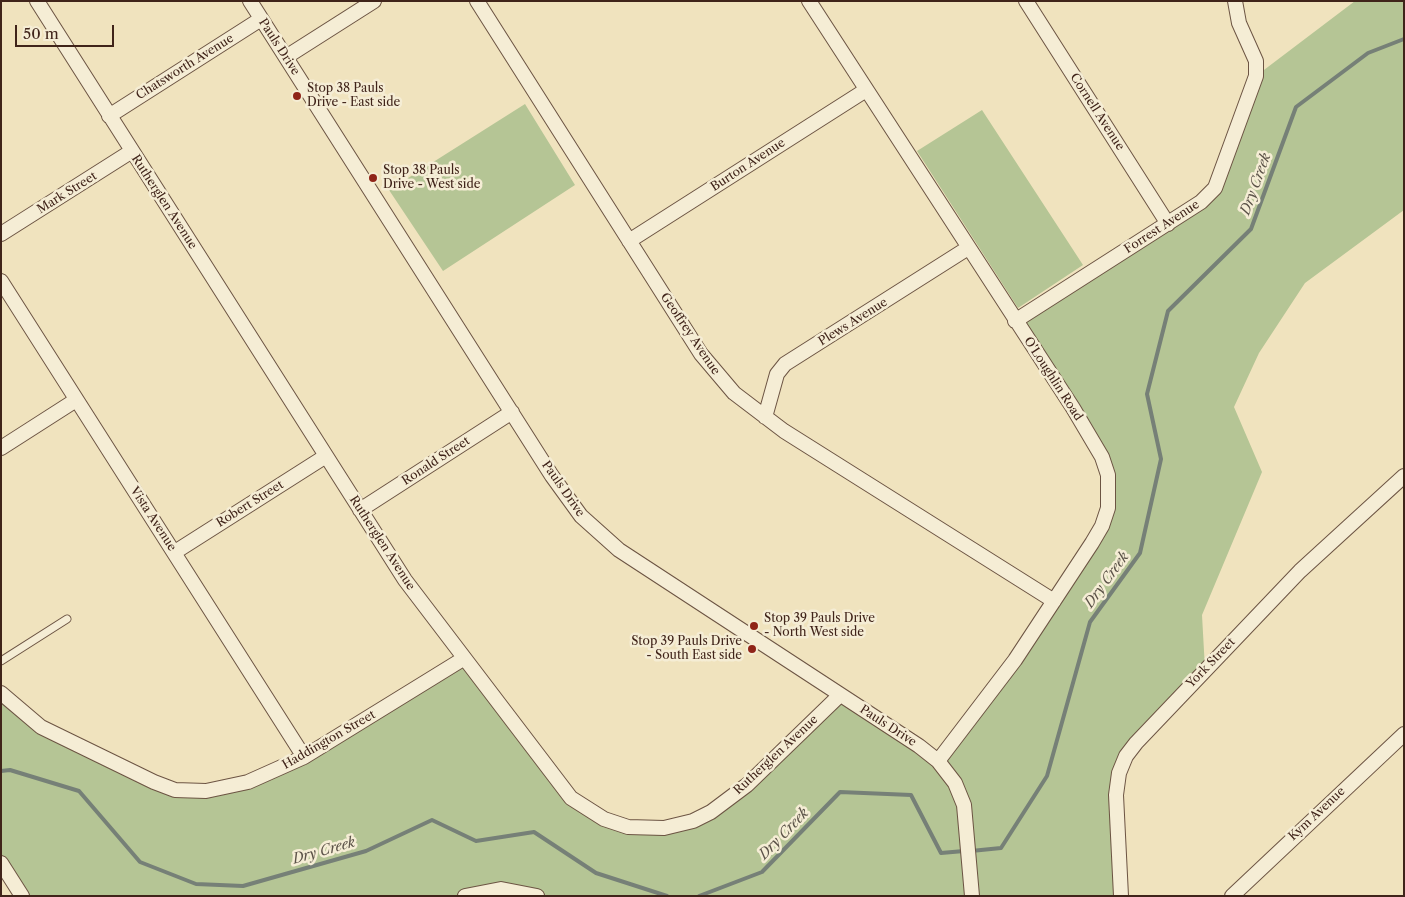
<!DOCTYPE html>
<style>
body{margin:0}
#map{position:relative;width:1405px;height:897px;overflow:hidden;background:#f0e3be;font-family:"Libre Caslon Text",serif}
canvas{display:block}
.frame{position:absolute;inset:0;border:2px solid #40241a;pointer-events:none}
.scale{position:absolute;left:15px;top:25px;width:99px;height:22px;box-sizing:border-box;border:2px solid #40241a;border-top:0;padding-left:6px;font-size:15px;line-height:18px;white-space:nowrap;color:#40241a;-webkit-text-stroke:4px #f5edd5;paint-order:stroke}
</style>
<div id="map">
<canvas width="1405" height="897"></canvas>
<div class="frame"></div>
<div class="scale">50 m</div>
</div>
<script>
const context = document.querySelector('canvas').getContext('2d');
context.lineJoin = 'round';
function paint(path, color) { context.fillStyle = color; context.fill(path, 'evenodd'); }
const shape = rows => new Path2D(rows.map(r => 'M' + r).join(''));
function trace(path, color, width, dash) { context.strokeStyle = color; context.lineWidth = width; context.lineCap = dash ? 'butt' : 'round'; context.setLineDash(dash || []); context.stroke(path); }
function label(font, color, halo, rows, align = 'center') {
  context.font = font + ' "Libre Caslon Text",serif'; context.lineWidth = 5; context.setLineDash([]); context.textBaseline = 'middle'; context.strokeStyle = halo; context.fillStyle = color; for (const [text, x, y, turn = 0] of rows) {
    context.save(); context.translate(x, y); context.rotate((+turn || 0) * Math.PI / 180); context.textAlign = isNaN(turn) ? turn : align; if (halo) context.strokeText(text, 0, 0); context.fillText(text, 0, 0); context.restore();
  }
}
paint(shape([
 [1355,1,1404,1,1404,210,1305,283,1259,353,1234,407,1262,472,1202,615,1205,669,1136,743,1118,779,1121,896,22,896,1,863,1,691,34,723,154,782,195,792,283,768,463,659,566,793,635,828,709,814,840,695,942,765,1102,526,1105,465,1015,321,1207,198,1256,76],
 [525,104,575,185,443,271,389,190],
 [982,110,1083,265,1018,308,917,151]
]), '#b5c595');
trace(shape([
 [1,771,10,770,79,791,140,862,196,884,243,886,366,851,432,820,476,841,534,832,596,873,667,896],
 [971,851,1001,848,1047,776,1090,622,1140,553,1161,459,1147,394,1168,311,1251,229,1296,107,1368,53,1404,39],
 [699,896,762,872,840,792,911,795,941,853,964,851]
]), '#768077', 4);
const service = shape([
 [1,661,67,619]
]);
const minor = shape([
 [37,1,405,580,571,798,604,819,628,827,664,828,693,821,711,812,747,785,840,695],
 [250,1,552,476,581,516,619,550,919,746,938,761,955,783,964,805,972,896],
 [477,1,701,354,734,393,784,431,1054,601],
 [809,1,1073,408,1102,457,1108,475,1108,508,1102,526,1092,543,1015,660,938,761],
 [1026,1,1168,224],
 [286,57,374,1],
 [109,116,261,19],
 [1,234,132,151],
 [629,241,866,90],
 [1,281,304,757],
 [1015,321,1201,202,1215,188,1256,76,1256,61,1239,23,1235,1],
 [765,417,777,374,785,364,968,248],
 [1,448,76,400],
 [360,510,512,412],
 [175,552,326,456],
 [1,693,41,727,154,782,175,790,206,791,248,782,304,757,463,659],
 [1,863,22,896],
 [465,896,501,889,537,896],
 [1121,896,1116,795,1119,773,1126,756,1136,743,1300,571,1404,476],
 [1232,896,1404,734]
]);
trace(service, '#6c5443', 9);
trace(minor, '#6c5443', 16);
trace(service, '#f5edd5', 7);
trace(minor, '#f5edd5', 14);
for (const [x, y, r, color] of [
 [297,96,5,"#8f2418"],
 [373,178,5,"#8f2418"],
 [754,626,5,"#8f2418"],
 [752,649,5,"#8f2418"]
]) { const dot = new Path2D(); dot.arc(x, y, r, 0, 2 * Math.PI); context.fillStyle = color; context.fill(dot); trace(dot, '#f5edd5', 2); }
label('12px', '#40241a', '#f5edd5', [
 ["Pauls Drive",279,47,57],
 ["Chatsworth Avenue",185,67,-32],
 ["Cornell Avenue",1097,112,57],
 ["Burton Avenue",748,165,-33],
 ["Mark Street",67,193,-32],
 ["Rutherglen Avenue",164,202,57],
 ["Forrest Avenue",1162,227,-33],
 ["Plews Avenue",853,322,-32],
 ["Geoffrey Avenue",690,334,56],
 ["O'Loughlin Road",1053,379,57],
 ["Ronald Street",436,461,-33],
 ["Pauls Drive",563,489,55],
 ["Robert Street",250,504,-32],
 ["Vista Avenue",153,519,57],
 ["Rutherglen Avenue",382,543,57],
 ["York Street",1211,663,-46],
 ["Pauls Drive",888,726,33],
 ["Haddington Street",329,740,-30],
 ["Rutherglen Avenue",776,755,-43],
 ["Kym Avenue",1317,814,-43]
]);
label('12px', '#40241a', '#f5edd5', [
 ["Stop 38 Pauls",307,89],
 ["Drive - East side",307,103],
 ["Stop 38 Pauls",383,171],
 ["Drive - West side",383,185],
 ["Stop 39 Pauls Drive",764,619],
 ["- North West side",764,633],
 ["Stop 39 Pauls Drive",742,642,"right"],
 ["- South East side",742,656,"right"]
], 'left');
label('italic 14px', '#5b5248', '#f5edd5', [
 ["Dry Creek",1256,184,-70],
 ["Dry Creek",1107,580,-54],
 ["Dry Creek",784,834,-46],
 ["Dry Creek",324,851,-16]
]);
</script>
